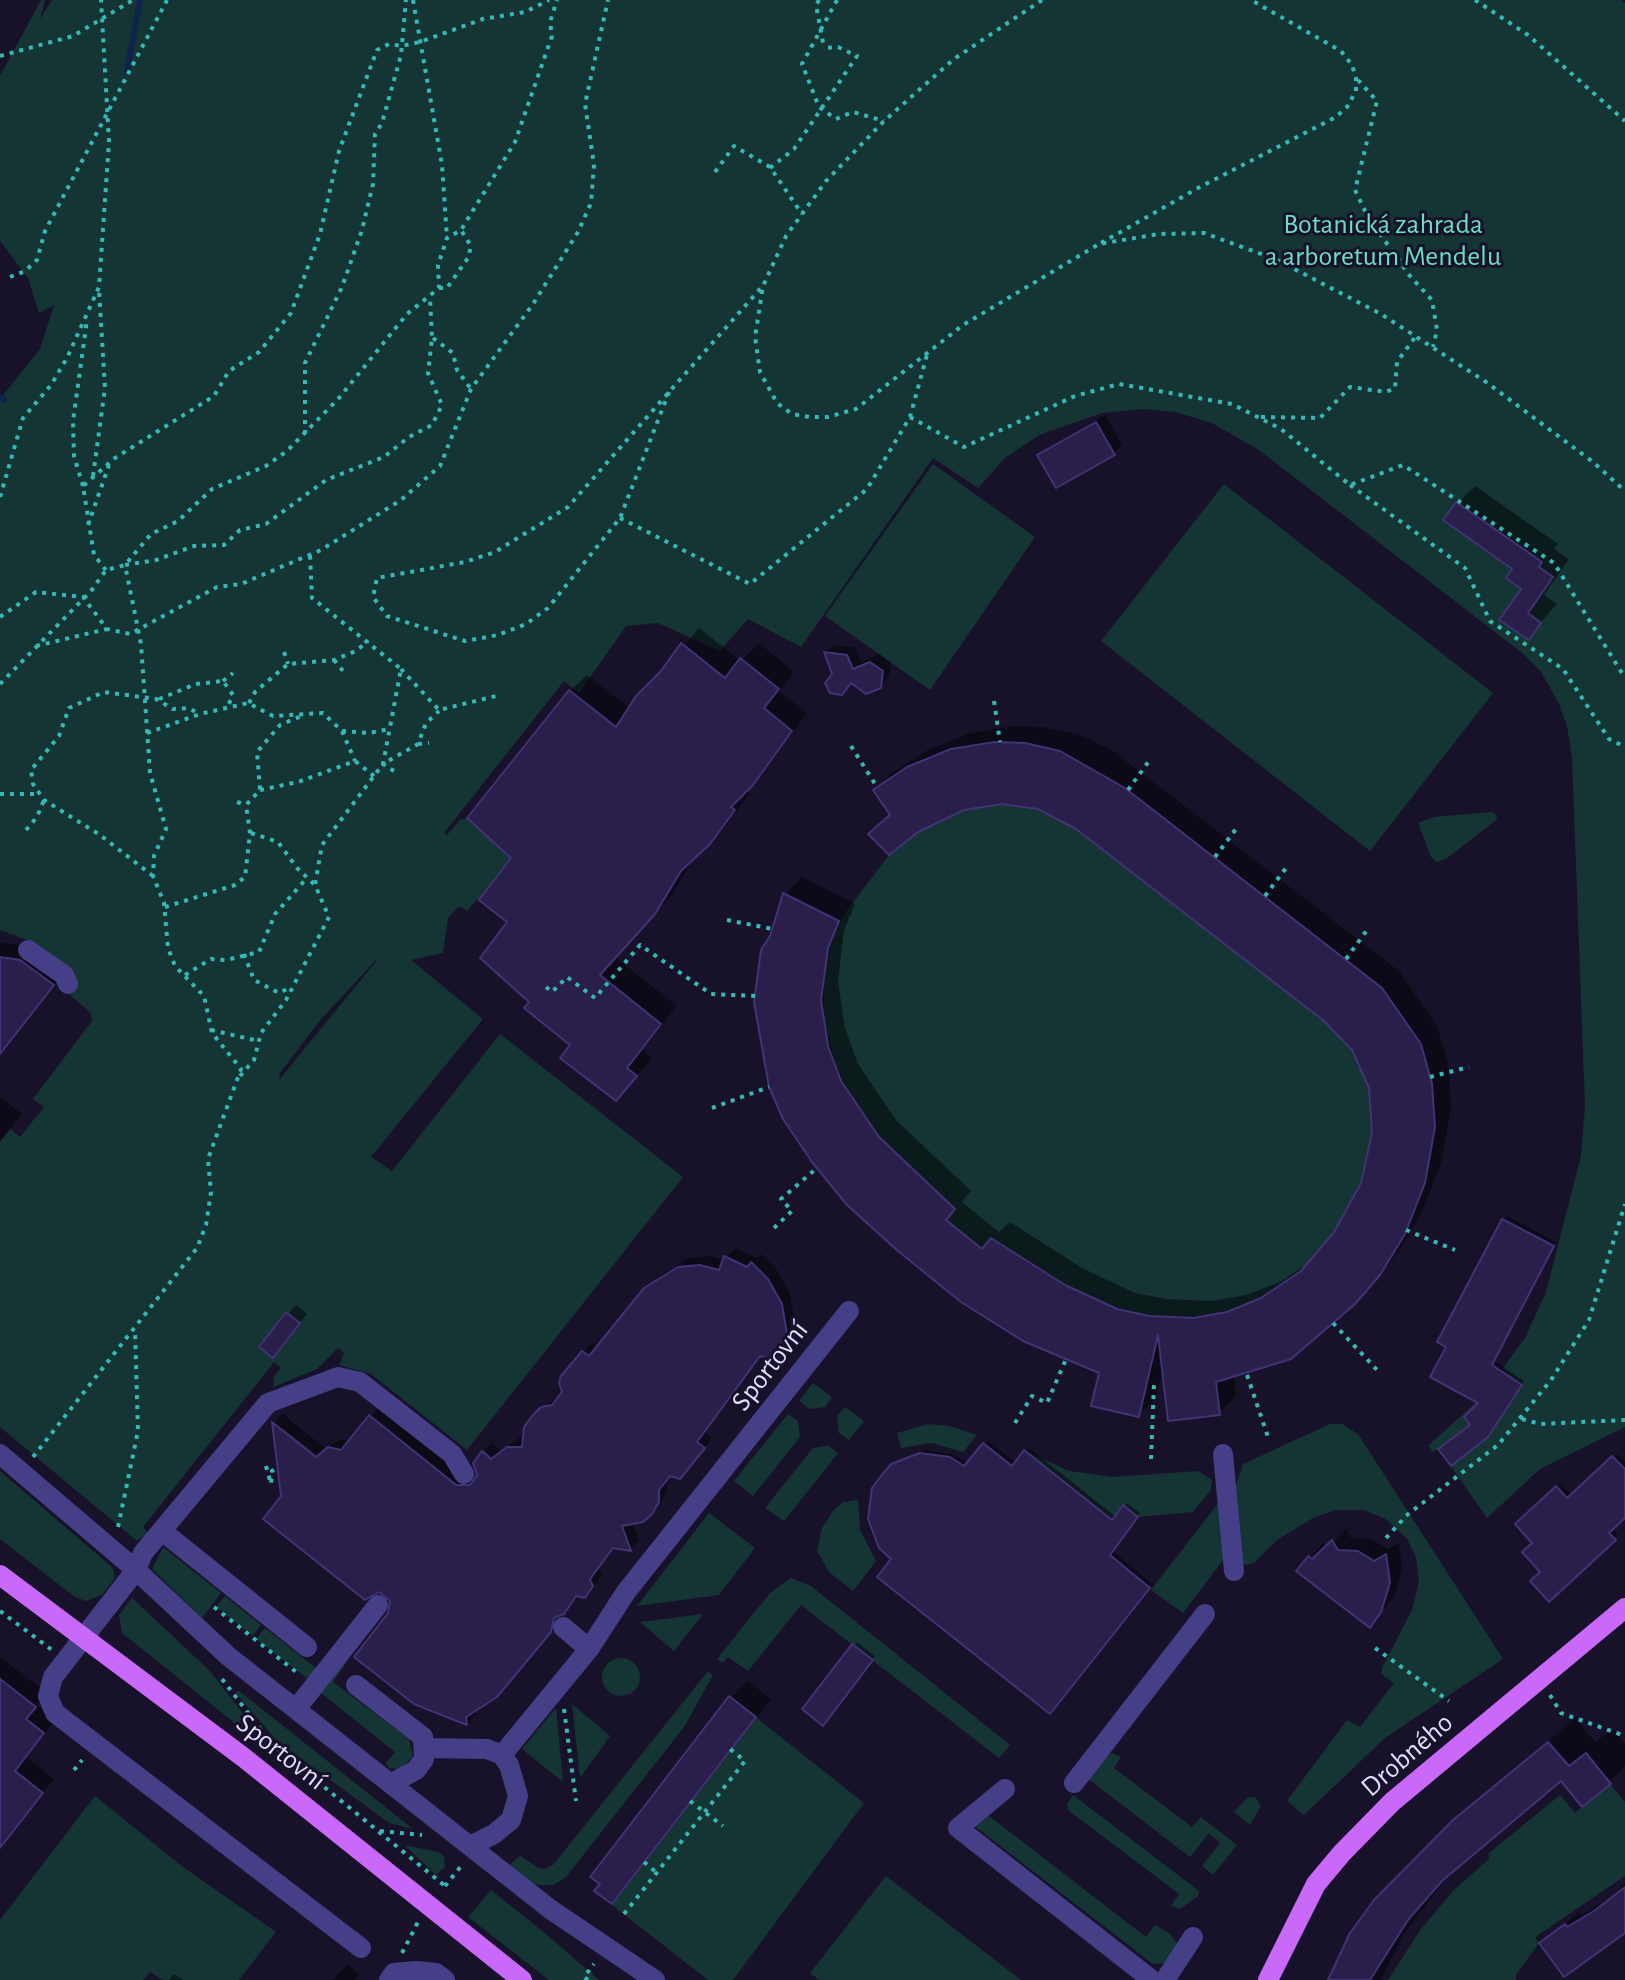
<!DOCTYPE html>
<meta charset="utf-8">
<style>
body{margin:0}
canvas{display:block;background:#17122a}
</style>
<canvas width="1625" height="1980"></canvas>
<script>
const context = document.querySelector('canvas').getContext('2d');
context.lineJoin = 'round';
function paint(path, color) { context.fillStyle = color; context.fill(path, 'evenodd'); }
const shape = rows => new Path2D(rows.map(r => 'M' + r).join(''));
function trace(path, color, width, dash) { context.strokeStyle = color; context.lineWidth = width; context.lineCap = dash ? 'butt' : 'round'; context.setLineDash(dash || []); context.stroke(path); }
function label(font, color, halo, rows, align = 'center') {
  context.font = font + ' "Alegreya Sans",sans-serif'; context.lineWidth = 6; context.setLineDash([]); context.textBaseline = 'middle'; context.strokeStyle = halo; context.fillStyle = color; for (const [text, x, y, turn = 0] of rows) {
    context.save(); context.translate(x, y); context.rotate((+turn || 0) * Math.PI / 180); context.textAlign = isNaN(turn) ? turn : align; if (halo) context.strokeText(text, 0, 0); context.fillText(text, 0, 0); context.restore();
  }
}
paint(shape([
 [41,0,45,0,40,19,52,0,1621,0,1625,3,1625,1427,1540,1469,1487,1518,1439,1449,1432,1452,1429,1445,1481,1398,1525,1338,1546,1292,1581,1156,1585,1106,1572,757,1567,726,1559,704,1541,672,1521,652,1259,450,1212,423,1175,412,1143,409,1102,413,1039,435,1005,458,978,488,933,458,801,647,748,619,720,651,658,623,626,626,579,693,564,681,444,833,447,835,460,820,467,818,569,690,620,729,664,673,660,670,665,672,674,661,669,657,675,659,684,648,681,643,725,677,741,658,779,689,764,709,792,733,788,730,779,741,782,746,777,742,729,805,735,810,727,806,719,818,726,823,698,843,705,848,697,844,678,869,684,875,677,870,668,881,674,888,666,882,658,894,664,901,657,895,617,944,624,950,617,946,597,970,601,974,586,985,551,1030,524,1008,531,1000,512,980,508,984,501,978,504,974,480,958,503,928,514,928,477,899,467,911,462,907,457,908,448,918,443,953,411,960,483,1019,371,1157,392,1171,500,1034,683,1177,467,1450,371,1374,339,1365,344,1353,338,1348,317,1369,273,1387,274,1376,281,1368,274,1362,143,1527,148,1533,137,1541,0,1427,0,1141,10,1129,20,1137,44,1107,33,1099,92,1021,91,1013,71,996,70,981,30,941,0,930,0,399,40,349,54,305,39,313,28,278,0,241,0,76],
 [378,958,378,959,279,1080,280,1073,321,1019],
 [933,464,1035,537,930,690,825,616],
 [1224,484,1493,693,1370,851,1101,641],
 [1002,804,1038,809,1076,829,1324,1021,1352,1050,1369,1088,1372,1133,1361,1183,1334,1232,1301,1271,1261,1298,1227,1312,1193,1318,1149,1316,1117,1309,1065,1285,991,1238,982,1249,946,1220,955,1209,878,1136,841,1081,823,1019,825,963,839,921,889,855,918,832,964,810],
 [1493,812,1497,816,1496,820,1446,859,1437,862,1431,857,1418,823,1434,817],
 [813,1383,832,1397,825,1407,810,1409,799,1401],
 [845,1407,864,1421,849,1440,839,1433,837,1416],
 [788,1414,798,1421,800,1437,753,1496,734,1481],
 [928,1424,949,1426,977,1435,963,1452,932,1443,901,1448,897,1433],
 [1330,1424,1342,1424,1358,1434,1503,1659,1385,1738,1304,1815,1287,1801,1347,1720,1360,1727,1394,1683,1381,1674,1382,1668,1412,1610,1419,1581,1416,1557,1407,1539,1386,1519,1364,1510,1335,1510,1313,1518,1277,1540,1254,1563,1245,1565,1241,1562,1234,1491,1243,1464],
 [828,1446,838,1453,784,1521,765,1508,813,1448],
 [1024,1450,1069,1471,1113,1477,1198,1471,1212,1480,1211,1490,1193,1512,1138,1517,1123,1505,1112,1520],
 [0,1471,113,1568,115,1578,102,1595,86,1601,75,1597,0,1539],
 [858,1500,860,1530,876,1561,853,1591,829,1572,817,1551,822,1528,833,1511,843,1502],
 [1219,1502,1226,1556,1183,1613,1151,1590],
 [709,1513,755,1548,719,1595,637,1606],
 [163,1547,221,1593,202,1618,152,1569],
 [791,1578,811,1586,1010,1745,999,1758,801,1605,748,1671,728,1657,722,1663,717,1659,770,1593],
 [225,1596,261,1625,253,1636,216,1607],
 [132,1598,210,1671,268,1746,266,1748,122,1633,119,1615],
 [703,1614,674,1651,640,1622],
 [265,1628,321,1672,313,1683,256,1639],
 '602 1677a19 19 0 1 1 38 0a19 19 0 1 1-38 0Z',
 [340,1658,346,1663,333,1682,409,1739,413,1756,401,1769,389,1768,386,1763,395,1752,316,1689],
 [708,1671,713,1675,684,1727,566,1877,553,1885,539,1885,530,1883,508,1866,520,1856,537,1867,545,1869,553,1865],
 [238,1690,413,1829,389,1823,276,1740,236,1693],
 [729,1696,864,1803,733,1980,708,1980,594,1891,600,1884,590,1877],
 [572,1704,610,1736,580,1778],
 [556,1708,563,1782,522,1749],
 [1112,1753,1121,1757,1114,1768,1192,1827,1201,1817,1237,1845,1213,1875,1202,1866,1220,1843,1209,1833,1190,1857,1087,1778,1102,1758],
 [1610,1784,1625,1802,1625,1876,1535,1937,1539,1943,1516,1975,1516,1980,1388,1980,1421,1929,1453,1891,1490,1858,1488,1854,1560,1795,1575,1813],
 [1073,1795,1199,1891,1198,1896,1180,1909,1171,1906,1179,1894,1068,1810,1067,1804],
 [95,1796,183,1867,276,1932,239,1980,163,1980,150,1972,143,1980,0,1980,0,1920],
 [1248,1797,1256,1798,1261,1806,1250,1825,1234,1812],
 [989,1816,1146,1937,1155,1925,1169,1933,1178,1944,1168,1963,1153,1964,972,1824,977,1818],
 [404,1845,438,1852,444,1856,445,1867,436,1875],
 [886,1876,1021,1980,819,1980,810,1973],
 [491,1890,546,1934,599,1980,549,1980,468,1917]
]), '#153434');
paint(shape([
 [1105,415,1122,445,1114,453,1040,456],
 [1475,486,1558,544,1554,549,1569,559,1544,595,1557,604,1528,637,1523,589,1515,568,1457,504],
 [699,628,741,661,759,643,794,672,779,691,807,713,769,765,746,789,750,793,726,825,696,854,672,895,615,957,677,1006,642,1050,652,1058,616,1099,532,1002,510,922,514,857,570,691,587,675,631,709],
 [834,645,855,647,861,662,879,654,891,663,889,677,880,686,834,674,826,652],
 [1013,726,1043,727,1078,734,1113,751,1399,971,1437,1026,1449,1066,1451,1109,1441,1164,1421,1214,1396,1255,1372,1285,1234,1374,1236,1396,1219,1413,1163,1367,1156,1398,1139,1415,1101,1372,849,1203,772,937,785,894,802,877,855,904,844,930,838,982,845,1028,858,1064,896,1120,971,1191,962,1202,999,1232,1010,1222,1082,1268,1135,1293,1167,1299,1212,1301,1246,1295,1280,1282,1314,1259,1336,1234,1362,1184,1374,1133,1371,1087,1354,1049,1325,1019,1077,827,1039,807,1002,802,964,808,937,819,889,852,891,814,875,791,892,773,926,751,970,733],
 [0,942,34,947,66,971,0,1054],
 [0,1097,22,1114,0,1142],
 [1507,1216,1556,1242,1494,1361,1524,1381,1486,1436,1472,1425,1481,1402,1448,1346],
 [735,1248,757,1258,761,1254,777,1270,790,1294,795,1323,790,1352,781,1361,762,1354,705,1432,712,1438,689,1468,667,1478,667,1491,661,1502,632,1522,639,1540,630,1549,615,1546,598,1568,602,1575,594,1586,584,1595,578,1595,506,1685,475,1709,476,1714,467,1723,415,1702,390,1614,392,1599,283,1497,274,1423,283,1414,326,1449,340,1439,351,1441,379,1407,466,1476,478,1479,475,1464,497,1467,500,1464,485,1451,492,1443,501,1451,519,1438,525,1439,543,1408,564,1392,562,1379,583,1352,592,1343,599,1348,656,1279,689,1258,710,1256,724,1260],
 [283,1428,325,1461,322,1465,283,1434],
 [296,1305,307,1314,281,1347,288,1314],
 [988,1441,1016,1463,1029,1448,1116,1517,1127,1503,1140,1513,1112,1550,1152,1584,1053,1708,893,1559,893,1466,925,1450,954,1455,969,1463],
 [1617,1454,1625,1463,1625,1515,1611,1528,1618,1535,1549,1599,1535,1543,1517,1524,1561,1484,1572,1496],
 [1346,1529,1351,1538,1371,1539,1388,1549,1399,1543,1402,1569,1394,1597,1369,1625,1299,1570,1322,1544,1327,1548],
 [857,1642,875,1656,826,1720,854,1646],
 [0,1657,47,1693,37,1705,56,1720,26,1757,54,1779,0,1849],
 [748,1681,771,1699,628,1885,611,1902,731,1698],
 [1575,1718,1595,1742,1613,1729,1625,1744,1625,1766,1609,1782,1562,1778,1452,1871,1403,1935,1381,1980,1330,1980,1375,1902,1417,1856],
 [1625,1884,1625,1931,1541,1944,1579,1912,1581,1915,1609,1898],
 [347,1964,359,1974,354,1980,333,1980],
 [174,1974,183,1980,169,1980]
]), '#0007');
trace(shape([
 [127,71,140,0],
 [0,397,4,400]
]), '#0f234c', 6);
const building = shape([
 [1096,422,1115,455,1056,488,1037,455,1096,422],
 [1456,502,1542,562,1539,567,1553,577,1528,613,1541,623,1529,640,1499,620,1521,589,1506,578,1512,569,1443,520,1456,502],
 [681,643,725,678,740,658,779,689,764,708,792,731,753,785,731,807,735,810,710,844,681,871,655,914,600,975,661,1024,627,1068,637,1076,616,1101,560,1058,570,1045,524,1008,529,1002,480,958,507,922,479,900,511,858,467,818,569,690,616,727,636,696,661,671,681,643],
 [824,652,847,655,853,669,870,662,883,671,881,688,866,694,851,683,842,695,830,693,825,683,832,674,824,652],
 [995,742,1025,743,1060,751,1125,788,1382,988,1421,1044,1432,1084,1435,1127,1425,1183,1405,1234,1380,1275,1355,1304,1291,1359,1216,1382,1220,1415,1168,1421,1158,1335,1139,1417,1091,1406,1099,1373,1023,1341,961,1302,898,1251,847,1205,812,1162,783,1119,769,1087,754,1002,761,950,770,936,783,893,839,921,828,948,821,1000,828,1046,841,1081,879,1137,955,1209,946,1220,982,1249,991,1238,1065,1285,1117,1309,1149,1316,1193,1318,1227,1312,1261,1298,1301,1271,1334,1232,1361,1183,1372,1133,1369,1088,1352,1050,1324,1021,1076,829,1038,809,1002,804,964,810,918,832,889,855,868,834,890,815,873,790,907,767,951,749,995,742],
 [0,957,20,960,54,985,0,1054,0,957],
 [1502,1219,1554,1246,1492,1365,1522,1385,1488,1437,1451,1466,1438,1449,1470,1425,1464,1417,1478,1403,1430,1377,1446,1347,1437,1342,1502,1219],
 [724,1256,747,1267,751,1262,768,1279,782,1304,787,1334,781,1363,760,1356,697,1442,705,1448,680,1479,670,1476,659,1490,659,1502,652,1514,643,1522,622,1526,631,1551,613,1548,590,1579,593,1586,585,1598,576,1596,564,1614,554,1618,551,1632,497,1697,466,1717,467,1725,414,1704,354,1657,388,1613,390,1601,379,1592,365,1600,263,1519,281,1496,272,1422,316,1457,328,1447,341,1450,369,1415,456,1485,470,1485,477,1475,473,1463,482,1451,491,1459,507,1447,522,1447,524,1427,532,1416,541,1407,552,1405,562,1392,559,1383,561,1376,582,1351,589,1356,644,1288,678,1267,700,1265,719,1270,724,1256],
 [286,1312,300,1323,273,1358,259,1347,286,1312],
 [983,1443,1012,1466,1024,1450,1112,1520,1123,1505,1138,1517,1110,1555,1150,1588,1050,1714,877,1577,891,1559,879,1548,868,1519,872,1488,881,1476,891,1464,920,1453,950,1457,964,1466,983,1443],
 [1612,1456,1625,1469,1625,1518,1609,1533,1616,1540,1549,1602,1530,1581,1540,1572,1522,1552,1532,1543,1515,1524,1556,1486,1567,1498,1612,1456],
 [1332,1540,1338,1550,1358,1551,1374,1561,1386,1554,1390,1583,1381,1612,1370,1628,1296,1571,1308,1556,1312,1559,1332,1540],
 [852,1644,873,1660,823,1726,802,1709,852,1644],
 [0,1679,36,1707,26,1719,44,1733,15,1771,43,1793,0,1848,0,1679],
 [729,1696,756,1717,612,1904,594,1891,600,1884,590,1877,729,1696],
 [1548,1742,1569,1766,1586,1753,1611,1784,1582,1807,1561,1781,1442,1881,1408,1920,1370,1980,1328,1980,1350,1933,1374,1900,1453,1820,1548,1742],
 [1625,1887,1625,1933,1564,1977,1539,1943,1565,1924,1567,1927,1594,1911,1625,1887]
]);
paint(building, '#291f4a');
trace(building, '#423276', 2);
trace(shape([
 [413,0,442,165,447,238],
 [837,0,802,64,819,107,836,119,853,112,884,121],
 [1042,0,954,59,884,121,826,181,786,236,763,286,755,337,760,372,777,403,792,414,810,417,828,417,856,409,963,325,1099,244,1159,234,1204,233,1275,259,1381,314,1486,382,1593,462,1625,491],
 [1475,0,1528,35,1625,121],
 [0,56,73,36,133,0],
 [1358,80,1377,101,1355,190,1368,217,1410,276,1432,300,1437,330,1433,347],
 [770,168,794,149,857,56,838,47,824,48],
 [715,172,734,146,770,167,802,214],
 [1101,243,1200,187,1336,117,1347,107,1356,91,1356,78,1352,65,1341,51,1251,0],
 [10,277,25,271,37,260,45,231,167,0],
 [439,288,447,288,468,258,471,246,461,230],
 [433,338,453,353,457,370,471,389],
 [669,392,620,518,548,608,526,624,498,635,465,641,387,616,373,597,377,578,465,562,495,552,568,507,669,392,761,288],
 [910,417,964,447,1075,396,1119,384,1232,404,1281,429,1350,485,1403,465,1554,563,1625,678],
 [1261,417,1320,418,1350,387,1386,392,1395,388,1397,362,1416,336],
 [305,434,305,363,342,287,362,230,373,184,375,134,382,123,401,55,406,0],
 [93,476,105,388,99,290],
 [1350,485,1465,568,1490,621,1563,669,1609,739,1625,747],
 [83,486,74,456,73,421,87,320],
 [0,497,23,418,51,385,67,358,99,287,109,142,101,0],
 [620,518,750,584,867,489,910,417,928,351],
 [88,525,109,465],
 [106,570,94,555,83,486,115,458,214,396,229,371,259,352,291,313,320,234,339,151,377,50,389,44,402,46,420,42,483,19,525,12,549,0],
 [0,617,36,592,83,597,107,629,130,634,217,587,241,584,321,550,401,500,440,466,471,389,533,304,578,232,591,203,594,165,585,104,608,0],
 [36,646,107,629],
 [284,652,288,664],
 [334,660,343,671],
 [401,669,439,710,496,696],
 [223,681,233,673],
 [0,684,91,591,106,570,125,565,151,534,178,521,212,489,266,466,287,451,339,398,407,314,439,288,438,265,447,238,461,230,515,142,552,36,550,22,557,0],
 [159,699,196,684,223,681,233,695,227,708],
 [994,701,1000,742],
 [249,703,255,692,288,664,334,660,356,651,368,641],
 [342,731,369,733,389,729],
 [147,733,200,714,248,703,273,716,323,713,342,731,355,761],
 [418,744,429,743],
 [851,746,877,787],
 [394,771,383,764,418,744,426,723,439,711],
 [260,790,298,782,355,761,374,776],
 [1128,790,1149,761],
 [0,794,40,794],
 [237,802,246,805],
 [26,830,37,817,44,800],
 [251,833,278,842,297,868,315,885],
 [1215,857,1236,829],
 [153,876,100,835,44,800,33,784,31,770,59,736,69,708,104,692,156,699,173,709,188,708,200,714],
 [1265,896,1286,868],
 [165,907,235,885,245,877,250,833,246,805,260,790,257,752,280,725,304,715],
 [727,920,773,929],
 [244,954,254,980,279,993,289,988],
 [1346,959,1367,930],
 [185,975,211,959,226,960,259,952,275,914,306,879],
 [546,987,552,992,567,977,595,998,640,945,711,994,755,996],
 [211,1030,259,1041],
 [240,1076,254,1060,261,1033,286,1000,329,917,315,885,322,845,383,764,401,669,312,598,310,555],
 [1430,1077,1469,1067],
 [712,1108,769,1087],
 [774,1228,792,1211,781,1199,817,1168],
 [1406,1230,1455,1250],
 [1333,1323,1378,1371],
 [1247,1375,1269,1440],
 [1522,1419,1540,1424,1625,1420],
 [1015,1423,1032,1396,1047,1403,1066,1359],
 [33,1457,197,1248,206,1225,211,1192,208,1159,241,1069,212,1033,204,996,175,966,168,948,164,903,153,876,154,856,166,829,150,773,141,644,125,565,156,560,194,546,224,545,240,530,266,524,326,480,384,457,409,437,432,425,442,405,428,373,432,338,430,298],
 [1151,1459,1154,1384],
 [266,1466,271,1484,272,1471,277,1468],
 [118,1527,138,1431,135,1330],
 [1386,1538,1407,1515,1498,1445,1551,1380,1589,1320,1625,1204],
 [214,1607,300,1675],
 [0,1611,52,1650],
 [1375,1648,1449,1701],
 [222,1679,273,1745,445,1886],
 [1550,1695,1561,1713,1625,1736],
 [564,1709,576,1801],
 [74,1770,82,1760],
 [690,1801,723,1826],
 [380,1831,422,1835],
 [644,1862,657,1873],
 [445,1886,462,1865],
 [624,1914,745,1761,730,1749],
 [402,1953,418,1922],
 [588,1980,584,1977,594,1964]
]), '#35b9b7', 4, [4, 6]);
trace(shape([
 [28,950,64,975,68,984],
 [0,1454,136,1570,228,1656,550,1909,655,1980],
 [1223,1454,1234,1571],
 [162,1531,307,1647],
 [563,1627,589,1649],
 [356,1685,423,1737,424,1759,416,1770,392,1783],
 [296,1709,378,1605],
 [426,1748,487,1749,502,1755,509,1765,518,1796,511,1820,494,1834,470,1846],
 [502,1755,589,1649,626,1592,849,1311],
 [1074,1783,1205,1614],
 [1005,1789,958,1828,1152,1980],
 [361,1948,55,1713,48,1696,53,1677,136,1570,143,1553,268,1403,338,1377,360,1382,452,1454,464,1474],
 [389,1980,394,1973,416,1971,436,1973,445,1980],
 [1165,1980,1193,1937]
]), '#453f87', 20);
trace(shape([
 [0,1575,243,1757,522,1980],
 [1268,1980,1316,1884,1342,1853,1392,1802,1625,1608]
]), '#c968f9', 20);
trace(shape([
 [819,0,816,5,824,48]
]), '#35b9b7', 4, [4, 6]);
label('28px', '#69ddc5', '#17122a', [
 ["Botanická zahrada",1383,225],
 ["a arboretum Mendelu",1383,257]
]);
label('28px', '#e2dcfe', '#17122a', [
 ["Sportovní",770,1366,-52],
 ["Sportovní",281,1752,38],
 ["Drobného",1407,1755,-41]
]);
</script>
